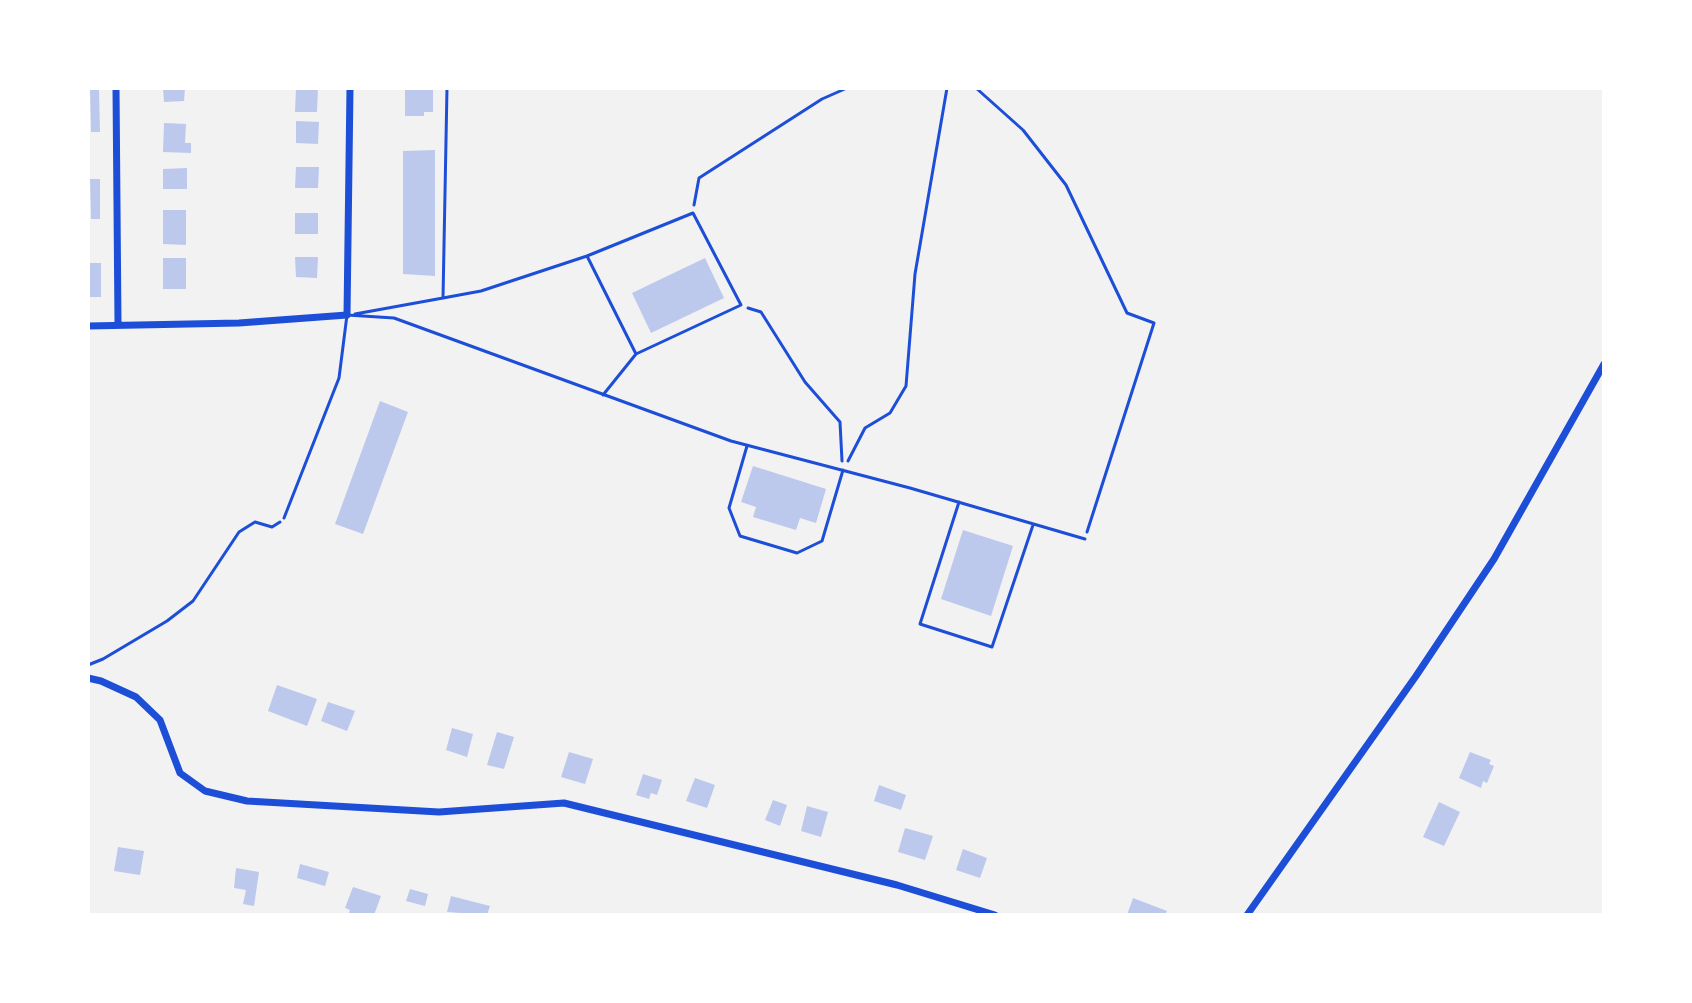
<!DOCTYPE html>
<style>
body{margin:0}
#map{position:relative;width:1692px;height:1003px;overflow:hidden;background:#f2f2f2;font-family:Merriweather,serif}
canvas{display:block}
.frame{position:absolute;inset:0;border:90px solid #fff;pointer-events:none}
</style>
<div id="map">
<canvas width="1692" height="1003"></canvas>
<div class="frame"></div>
</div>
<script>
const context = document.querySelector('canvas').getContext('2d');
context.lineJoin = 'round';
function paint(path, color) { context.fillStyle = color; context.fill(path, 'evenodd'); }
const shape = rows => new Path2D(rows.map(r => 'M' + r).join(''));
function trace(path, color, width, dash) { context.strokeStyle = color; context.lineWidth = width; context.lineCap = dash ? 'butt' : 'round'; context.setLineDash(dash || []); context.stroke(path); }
paint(shape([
 [163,88,185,88,184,101,164,102],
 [296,88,318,88,317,112,295,112],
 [405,88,433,88,433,112,424,112,424,116,405,116],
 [90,90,99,90,100,132,91,132],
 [296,121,319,122,318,144,296,143],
 [164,123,186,124,185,143,191,143,191,153,163,152],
 [435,150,435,276,403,274,403,151],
 [296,167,319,167,318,188,295,188],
 [187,168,187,189,163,189,163,169],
 [90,179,100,179,100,219,91,219],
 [163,210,186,210,186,245,163,244],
 [295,213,318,213,318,234,295,234],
 [295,257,318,257,317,278,296,277],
 [163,258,186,258,186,289,163,289],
 [705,258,724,298,651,333,632,293],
 [88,263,101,263,101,297,88,297],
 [380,401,408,412,363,534,335,524],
 [753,466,826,489,816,523,800,518,796,530,753,517,756,507,741,502],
 [963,530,1013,546,991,616,941,599],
 [277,685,317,699,307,726,268,711],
 [328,702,355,711,347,731,321,721],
 [452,728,473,734,467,757,446,750],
 [497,732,514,737,504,769,487,765],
 [569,752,593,759,585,784,561,777],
 [1470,752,1491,760,1489,764,1494,766,1487,783,1483,781,1481,788,1459,778],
 [643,774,662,780,657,795,651,793,649,799,636,795],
 [695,778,715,785,707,808,686,801],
 [879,785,906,795,901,810,874,801],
 [773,800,787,805,780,826,765,820],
 [1439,802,1460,812,1444,846,1423,837],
 [807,806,828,812,821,837,801,831],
 [905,828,933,836,925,860,898,852],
 [118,847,144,851,140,875,114,871],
 [963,849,987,858,980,878,956,870],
 [300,864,329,872,325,886,297,878],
 [236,868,259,872,254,906,243,904,246,890,234,888],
 [353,887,381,896,374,915,348,915,350,910,345,908],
 [410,889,428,894,425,906,406,901],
 [451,896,490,906,487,915,447,912],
 [1133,898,1167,911,1165,915,1127,915]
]), '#bdc9ec');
trace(shape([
 [976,88,1023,130,1066,185,1127,313,1154,323,1087,532],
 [694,205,699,178,822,99,847,88],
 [748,308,761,312,805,382,840,422,842,461],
 [848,461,865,428,890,413,906,386,915,274,947,88],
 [88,665,103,659,167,621,193,601,239,532,255,522,272,527,280,522]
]), '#1d4ed8', 3);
trace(shape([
 [443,298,481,291,587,256,693,213,741,305,636,354,587,256],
 [355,314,443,298,447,88],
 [347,315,394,318,731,441,910,488,1085,539],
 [603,395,636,354],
 [747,446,729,508,740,536,797,553,822,541,843,470],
 [959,502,920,624,992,647,1033,525],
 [284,518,339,378,347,315]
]), '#1d4ed8', 3);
trace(shape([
 [116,88,118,324],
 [88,326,239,323,347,315,350,88],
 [88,678,101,681,136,697,160,720,180,773,205,791,247,801,439,812,564,803,897,885,995,915],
 [1247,915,1416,676,1494,559,1604,364]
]), '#1d4ed8', 7);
</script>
